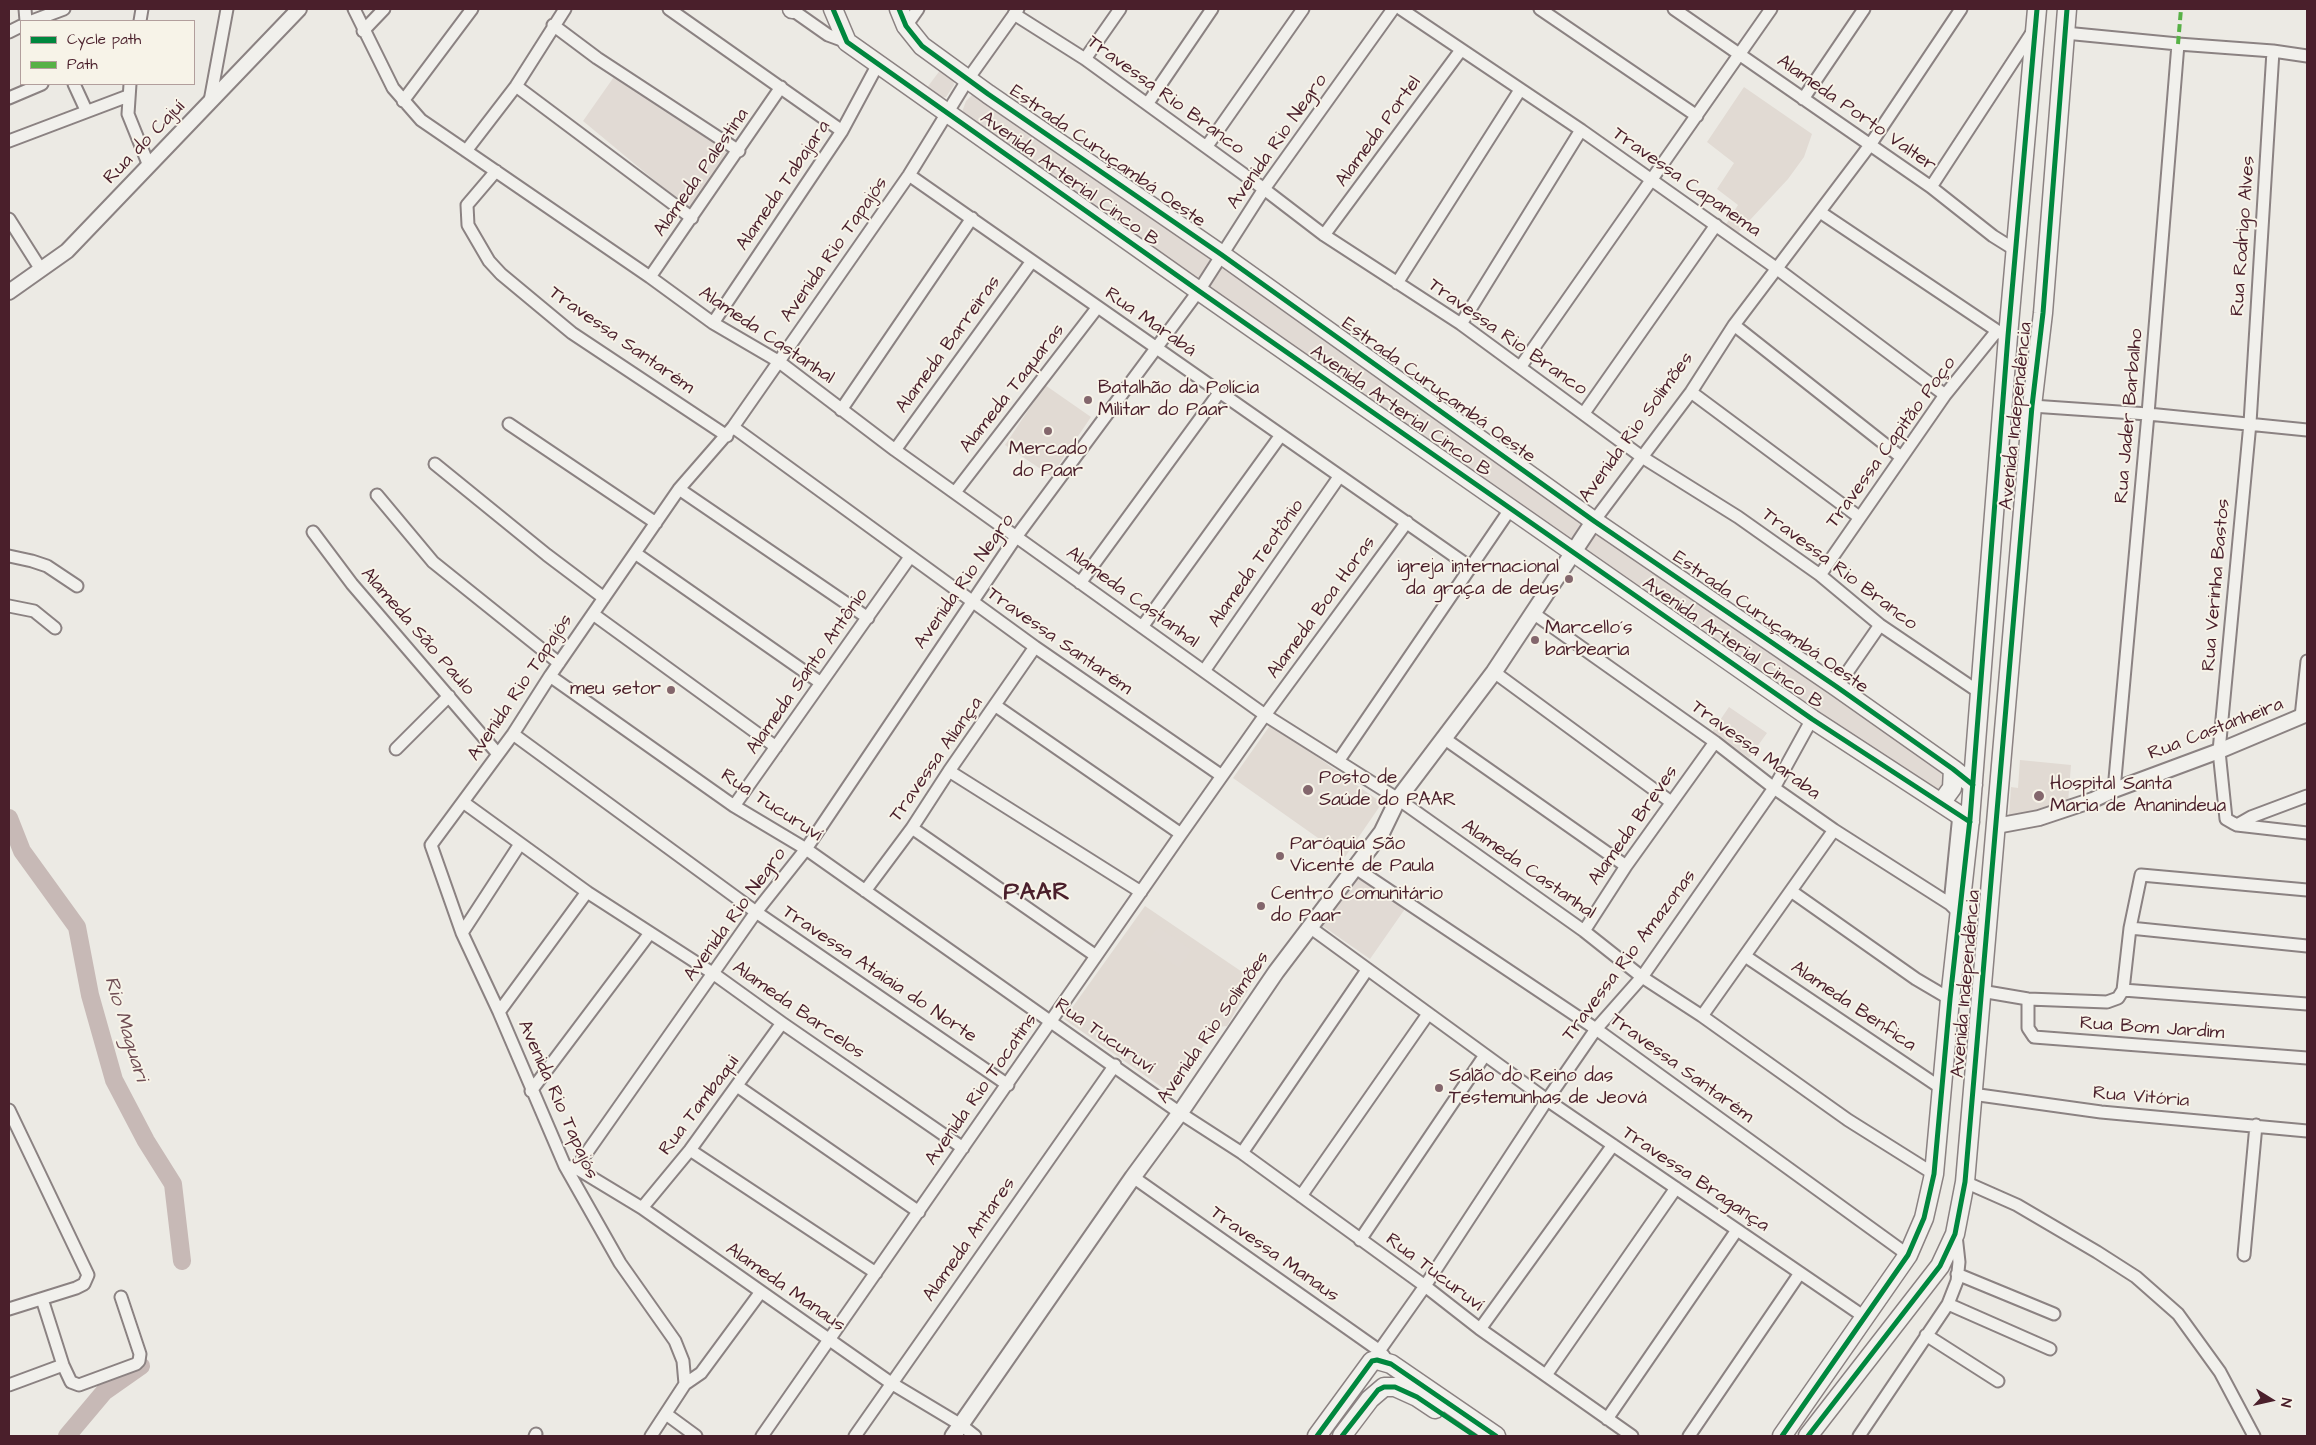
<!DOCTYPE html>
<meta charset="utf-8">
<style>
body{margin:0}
#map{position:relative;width:2316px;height:1445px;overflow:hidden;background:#eceae4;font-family:"Architects Daughter",sans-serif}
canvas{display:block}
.frame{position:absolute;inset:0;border:10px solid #4a1f2b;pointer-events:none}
.legend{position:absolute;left:20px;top:20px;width:175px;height:65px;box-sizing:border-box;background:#f7f3e8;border:1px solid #b29e9c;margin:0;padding:6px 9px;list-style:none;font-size:15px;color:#4a1f2b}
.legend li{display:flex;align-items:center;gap:10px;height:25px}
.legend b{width:25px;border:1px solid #b29e9c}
.north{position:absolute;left:2246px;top:1375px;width:50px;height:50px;-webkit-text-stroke:4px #f7f3e8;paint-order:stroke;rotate:100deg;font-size:14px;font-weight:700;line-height:20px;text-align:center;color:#4a1f2b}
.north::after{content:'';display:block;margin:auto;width:18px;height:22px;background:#4a1f2b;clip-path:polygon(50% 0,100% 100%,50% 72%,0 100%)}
</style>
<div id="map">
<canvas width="2316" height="1445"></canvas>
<div class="frame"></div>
<ul class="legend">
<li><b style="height:6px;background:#00873e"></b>Cycle path</li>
<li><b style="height:6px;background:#57b146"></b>Path</li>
</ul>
<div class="north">N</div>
</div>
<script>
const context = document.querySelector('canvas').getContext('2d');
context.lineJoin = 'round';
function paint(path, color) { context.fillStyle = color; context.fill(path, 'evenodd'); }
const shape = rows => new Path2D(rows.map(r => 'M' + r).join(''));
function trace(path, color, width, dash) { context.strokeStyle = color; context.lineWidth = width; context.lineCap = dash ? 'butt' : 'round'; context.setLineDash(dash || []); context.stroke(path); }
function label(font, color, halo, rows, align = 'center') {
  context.font = font + ' "Architects Daughter",sans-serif'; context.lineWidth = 4; context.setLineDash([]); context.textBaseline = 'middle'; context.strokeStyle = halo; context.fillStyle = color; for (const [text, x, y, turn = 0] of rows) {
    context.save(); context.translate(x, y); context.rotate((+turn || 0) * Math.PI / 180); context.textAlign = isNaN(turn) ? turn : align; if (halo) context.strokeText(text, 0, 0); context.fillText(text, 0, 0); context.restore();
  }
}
paint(shape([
 [1744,87,1812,134,1804,157,1788,179,1737,234,1725,226,1738,205,1717,189,1734,163,1707,142],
 [1045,385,1091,417,1051,476,1005,445],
 [1271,724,1382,803,1345,857,1233,778],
 [2020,760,2071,765,2068,803,2009,816,2011,787,2018,788],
 [1145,906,1254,980,1227,1026,1217,1027,1170,1093,1064,1019]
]), '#e1dad3');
paint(shape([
 [941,69,953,78,954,85,946,97,939,98,926,89],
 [616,74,731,150,689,209,583,121],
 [987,93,1953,769,1941,803,963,122,962,112,966,101,973,94],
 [1729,707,1767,733,1749,758,1712,732],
 [1357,871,1407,906,1370,959,1320,924],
 [1158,927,1192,950,1179,968,1144,944]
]), '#e1dad4');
trace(shape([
 [9,818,22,851,77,927,90,995,114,1080,146,1141,173,1184,182,1261],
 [67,1436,104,1392,141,1366]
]), '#c7b9b6', 18);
const minor = shape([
 [25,9,26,21],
 [354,9,393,88,421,120,650,277,713,323,778,361,895,450,1265,715,1398,799,1584,931,1642,977,1702,1016,1848,1120,1934,1174],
 [669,9,842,131],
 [791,9,828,35,847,42],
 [1401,9,1581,130,1776,268,1945,395],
 [1540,9,1697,116],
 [1674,9,1931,187,1993,236,2017,251],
 [1014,14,1085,59,1264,189,1324,235,1461,324,1642,457,1738,517,1820,575,1880,625,1979,692],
 [32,21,64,9],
 [140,21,142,9],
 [553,25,597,58,739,151],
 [906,26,918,9],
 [363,31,384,9],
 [9,32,21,26],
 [2065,33,2178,44,2273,51,2307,56],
 [2273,51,2250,423,2219,751,2226,819,2233,823,2237,825,2251,817,2307,796],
 [1085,59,1120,9],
 [74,84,86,110],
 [130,84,128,114,149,166],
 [516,86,692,218],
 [9,98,42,84],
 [1803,99,1864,9],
 [210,101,227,9],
 [403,101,472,9],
 [1148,103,1212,9],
 [9,141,128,96],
 [1207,146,1303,9],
 [466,151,516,86,565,9],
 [496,171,467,205,468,225,489,261,501,274,572,333,727,436],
 [909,175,1470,567],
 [1931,187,2033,31],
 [1820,212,2002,334],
 [9,219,40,268],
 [1324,235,1461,50],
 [650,277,781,87],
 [1397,283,1520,90],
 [713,323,842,131,878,64],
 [1461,324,1581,130],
 [1734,325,1901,457],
 [1521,366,1771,9],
 [1691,392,1859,517],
 [2032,406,2148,414,2307,430],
 [841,410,972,218],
 [1584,413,1716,225],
 [509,424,656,523],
 [733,427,1035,647,1222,776],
 [895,450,1032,261],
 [435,464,547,555,604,598],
 [679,489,868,618],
 [956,491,1097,308],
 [377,495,433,562,559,663],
 [1594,521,1691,392,1734,325,1870,145,1961,9],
 [313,532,352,584,498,754],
 [635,553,821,683],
 [9,556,32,561,47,566,77,586],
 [1820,575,1945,395,1996,332],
 [1080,583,1219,393],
 [9,606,34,611,55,628],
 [1533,613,1715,742,1774,788,1834,830,1950,904,1959,913],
 [593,614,776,747],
 [1142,627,1281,435],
 [1204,671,1339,477],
 [1494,672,1671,802],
 [550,676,734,806,806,849,1180,1113,1242,1153,1425,1286,1480,1329,1632,1436],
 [1837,687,1880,625],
 [996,706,1181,834],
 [2301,717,2307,661],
 [513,734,756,912,1008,1085],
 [1445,739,1626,866],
 [396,749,449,696],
 [1339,760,1511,508],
 [949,771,1141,892],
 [2114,790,2148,414,2178,44],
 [463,802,587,892,714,974,782,1023,963,1148],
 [734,806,910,557],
 [2237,825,2307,833],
 [912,828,1096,956],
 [1354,867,1596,1029,1908,1255],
 [865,891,912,828,949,771,1035,647],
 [1791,891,1916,979,1950,999],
 [1950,904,1959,814],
 [1311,928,1547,1100,1866,1318],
 [2130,928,2307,946],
 [1584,931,1626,866,1715,742],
 [462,933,520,844],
 [1745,956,1941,1088],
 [2123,990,2130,928,2141,875,2307,890],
 [1981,991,2028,999,2107,1002,2118,998,2123,990,2307,1004],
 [2028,999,2028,1028,2034,1037,2307,1058],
 [499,1012,587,892],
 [1702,1016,1834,830],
 [737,1086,919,1212],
 [531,1091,650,933],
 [1972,1094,2101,1112,2307,1131],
 [9,1110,88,1275,84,1284,76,1288,9,1309],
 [690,1150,876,1273],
 [1242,1153,1367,970],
 [565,1166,576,1168,756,912,806,849,1016,537,1200,289,1264,189,1393,9],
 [576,1168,642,1208,891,1383,961,1425,975,1436],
 [1133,1177,1377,1349,1384,1356],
 [1965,1182,2017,1205,2097,1252,2136,1277,2178,1314,2220,1372,2254,1436],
 [1301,1196,1428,1014],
 [642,1208,690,1150,782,1023],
 [1360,1240,1485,1055],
 [2244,1255,2256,1125],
 [1957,1274,2054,1314],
 [42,1299,63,1365,71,1382,79,1385,136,1364,139,1361,140,1354,121,1297],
 [1948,1304,2050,1349],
 [1480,1329,1613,1145],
 [1926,1335,1998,1381],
 [1372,1361,1425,1286,1547,1100,1596,1029,1642,977,1774,788,1812,719],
 [1546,1375,1676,1188],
 [685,1384,701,1373,760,1293],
 [9,1385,63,1365],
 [666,1414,696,1436],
 [1607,1419,1737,1230],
 [535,1436,536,1434],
 [651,1436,685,1384,683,1361,675,1341,620,1263,565,1166,499,1012,462,933,431,845,513,734,550,676,679,489,733,427,909,175,968,79,1018,9],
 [762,1436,1181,834,1265,715,1407,522],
 [855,1436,1115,1065],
 [1689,1436,1800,1273],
 [1859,1436,1948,1304,1957,1281,1959,1262,1956,1235]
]);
const tertiary = shape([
 [9,292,67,251,299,9],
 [1996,826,2039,818,2093,800,2114,790,2219,751,2307,714]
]);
const secondary = shape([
 [953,1436,1133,1177,1180,1113,1276,972,1382,832,1398,799,1494,672,1594,521]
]);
const primary = shape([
 [792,9,793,9],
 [833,9,847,42,1199,291,1812,719,1970,822],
 [899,9,906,26,922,46,988,94,1222,255,1594,521,1837,687,1953,769,1973,785],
 [1941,803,1952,788,1953,769],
 [1317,1436,1372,1361,1377,1360,1391,1364,1496,1436],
 [1342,1436,1370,1399,1384,1387,1395,1387,1417,1397,1435,1409],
 [1782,1436,1908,1255,1924,1218,1934,1174,1950,999,1970,819,2008,336,2037,9],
 [1808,1436,1940,1266,1955,1234,1965,1182,2032,406,2043,313,2067,9]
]);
trace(minor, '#8b8282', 15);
trace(tertiary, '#8b8282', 18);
trace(secondary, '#8b8282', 19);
trace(primary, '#8b8282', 21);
trace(minor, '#f1f0ec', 11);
trace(tertiary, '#f1f0ec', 14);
trace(secondary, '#f1f0ec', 15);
trace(primary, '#f1f0ec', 18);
trace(shape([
 [2178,44,2181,9]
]), '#57b146', 4, [8, 4]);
trace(shape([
 [833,9,847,42,1199,291,1812,719,1970,822],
 [899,9,906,26,922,46,988,94,1222,255,1594,521,1837,687,1953,769,1973,785],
 [1317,1436,1372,1361,1377,1360,1391,1364,1496,1436],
 [1342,1436,1378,1390,1384,1387,1395,1387,1417,1397,1475,1436],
 [1782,1436,1908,1255,1924,1218,1934,1174,1950,999,1970,819,2008,336,2037,9],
 [1808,1436,1940,1266,1955,1234,1965,1182,2032,406,2043,313,2067,9]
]), '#00873e', 5);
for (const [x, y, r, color] of [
 [1088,400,5,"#83666c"],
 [1048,431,5,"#83666c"],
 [1569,579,5,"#83666c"],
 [1535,640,5,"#83666c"],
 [671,690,5,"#83666c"],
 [1308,790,6,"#83666c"],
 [2039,796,6,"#83666c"],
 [1280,856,5,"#83666c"],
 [1261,906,5,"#83666c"],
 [1439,1088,5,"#83666c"]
]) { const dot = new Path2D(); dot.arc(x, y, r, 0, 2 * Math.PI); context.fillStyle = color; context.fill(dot); trace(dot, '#f7f3e8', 2); }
label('19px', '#4a1f2b', '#f7f3e8', [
 ["Travessa Rio Branco",1165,96,36],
 ["Alameda Porto Valter",1856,114,35],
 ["Alameda Portel",1379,132,-54],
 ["Avenida Rio Negro",1278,142,-55],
 ["Rua do Cajuí",145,143,-46],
 ["Estrada Curuçambá Oeste",1107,157,35],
 ["Alameda Palestina",702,173,-55],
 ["Avenida Arterial Cinco B",1069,180,36],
 ["Travessa Capanema",1686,183,35],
 ["Alameda Tabajara",784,186,-56],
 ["Rua Rodrigo Alves",2244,236,-86],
 ["Avenida Rio Tapajós",835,250,-55],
 ["Rua Marabá",1150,323,35],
 ["Alameda Castanhal",766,336,34],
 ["Travessa Rio Branco",1507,338,35],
 ["Travessa Santarém",621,341,35],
 ["Alameda Barreiras",949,345,-54],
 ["Alameda Taquaras",1013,389,-52],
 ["Estrada Curuçambá Oeste",1438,391,36],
 ["Avenida Arterial Cinco B",1400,412,35],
 ["Avenida Independência",2017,416,-84],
 ["Rua Jader Barbalho",2130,416,-85],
 ["Avenida Rio Solimões",1637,428,-54],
 ["Travessa Capitão Poço",1892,443,-54],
 ["Alameda Teotônio",1257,564,-55],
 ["Travessa Rio Branco",1839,570,37],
 ["Avenida Rio Negro",965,582,-55],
 ["Rua Verinha Bastos",2217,585,-85],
 ["Alameda Castanhal",1132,598,36],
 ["Alameda Boa Horas",1322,608,-54],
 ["Estrada Curuçambá Oeste",1770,623,35],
 ["Alameda São Paulo",417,632,49],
 ["Travessa Santarém",1059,642,35],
 ["Avenida Arterial Cinco B",1732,644,35],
 ["Alameda Santo Antônio",808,672,-55],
 ["Avenida Rio Tapajós",521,688,-56],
 ["Rua Castanheira",2216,730,-21],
 ["Travessa Maraba",1755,751,36],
 ["Travessa Aliança",937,760,-55],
 ["Rua Tucuruví",771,806,33],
 ["Alameda Breves",1634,826,-55],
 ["Alameda Castanhal",1528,870,35],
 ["Avenida Rio Negro",736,915,-54],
 ["Travessa Rio Amazonas",1630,956,-53],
 ["Travessa Ataiaia do Norte",879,975,34],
 ["Avenida Independência",1967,984,-85],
 ["Alameda Benfica",1853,1007,34],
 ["Alameda Barcelos",798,1011,35],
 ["Avenida Rio Solimões",1214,1028,-55],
 ["Rua Bom Jardim",2152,1029,4],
 ["Rua Tucuruví",1104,1037,35],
 ["Travessa Santarém",1681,1069,36],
 ["Avenida Rio Tocatins",982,1090,-55],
 ["Rua Vitória",2141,1098,5],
 ["Avenida Rio Tapajós",557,1100,66],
 ["Rua Tambaqui",700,1106,-53],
 ["Travessa Bragança",1695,1180,34],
 ["Alameda Antares",970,1240,-55],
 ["Travessa Manaus",1274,1255,35],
 ["Rua Tucuruví",1434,1273,37],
 ["Alameda Manaus",785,1288,35]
]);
label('19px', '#4a1f2b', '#f7f3e8', [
 ["Batalhão da Polícia",1098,389],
 ["Militar do Paar",1098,411],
 ["Mercado",1048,450,"center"],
 ["do Paar",1048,472,"center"],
 ["igreja internacional",1559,568,"right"],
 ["da graça de deus",1559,590,"right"],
 ["Marcello´s",1545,629],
 ["barbearia",1545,651],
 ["meu setor",661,690,"right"],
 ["Posto de",1319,779],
 ["Saúde do PAAR",1319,801],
 ["Hospital Santa",2050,785],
 ["Maria de Ananindeua",2050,807],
 ["Paróquia São",1290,845],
 ["Vicente de Paula",1290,867],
 ["Centro Comunitário",1271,895],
 ["do Paar",1271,917],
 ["Salão do Reino das",1449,1077],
 ["Testemunhas de Jeová",1449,1099]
], 'left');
label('italic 20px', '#704e55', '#f7f3e8', [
 ["Rio Maguari",125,1029,73]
]);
context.letterSpacing = '1px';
label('bold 24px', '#4a1f2b', '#f7f3e8', [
 ["PAAR",1037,894]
]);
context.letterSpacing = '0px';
</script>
